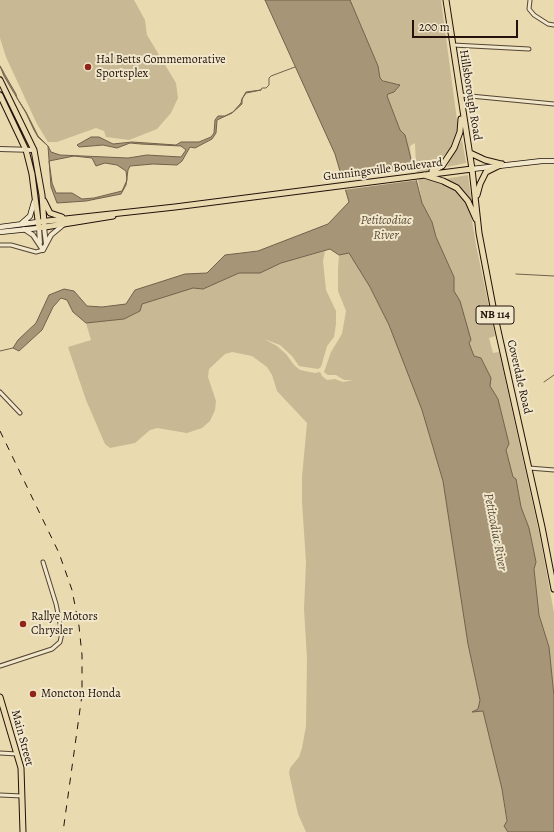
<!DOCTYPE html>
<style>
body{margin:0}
#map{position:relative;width:554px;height:832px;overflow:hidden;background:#eadaaf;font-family:Alegreya,serif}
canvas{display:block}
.scale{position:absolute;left:412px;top:20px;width:106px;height:18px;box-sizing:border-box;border:2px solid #22120b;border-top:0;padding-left:5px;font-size:12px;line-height:14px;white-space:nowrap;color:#22120b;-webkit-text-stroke:3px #f1e7cb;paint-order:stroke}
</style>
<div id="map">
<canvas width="554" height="832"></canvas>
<div class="scale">200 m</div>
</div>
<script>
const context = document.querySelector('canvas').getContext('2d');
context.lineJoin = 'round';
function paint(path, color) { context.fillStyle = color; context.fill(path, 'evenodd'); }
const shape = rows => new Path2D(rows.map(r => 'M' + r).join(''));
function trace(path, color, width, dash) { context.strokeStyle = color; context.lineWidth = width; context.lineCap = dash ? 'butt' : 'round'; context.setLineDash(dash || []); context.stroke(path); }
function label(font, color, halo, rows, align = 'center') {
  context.font = font + ' Alegreya,serif'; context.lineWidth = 4; context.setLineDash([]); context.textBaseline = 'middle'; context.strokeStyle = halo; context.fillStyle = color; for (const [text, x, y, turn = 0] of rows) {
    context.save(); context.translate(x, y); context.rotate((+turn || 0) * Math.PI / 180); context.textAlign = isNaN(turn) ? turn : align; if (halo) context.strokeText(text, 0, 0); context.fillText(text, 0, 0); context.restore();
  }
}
paint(shape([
 [0,0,134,0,145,20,147,35,176,83,178,98,171,113,157,129,129,140,106,137,104,131,96,128,57,142,48,142,37,124,6,57,0,38],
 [350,0,441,0,458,128,449,151,436,163,436,161,433,163,436,181,457,191,467,203,471,214,476,245,495,336,489,338,493,353,499,352,539,532,554,613,554,696,549,647,539,615,534,569,536,562,529,528,521,507,516,480,513,477,506,450,509,444,498,399,490,386,491,378,481,358,474,356,469,343,460,301,454,291,454,277,436,237,432,222,422,203,416,167,415,143,410,146,411,160,405,135,400,130,387,96,388,94,394,92,399,84,386,82,380,78,378,66],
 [462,140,466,163,447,167,450,159],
 [468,175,468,176,472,204,461,189,445,179],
 [325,251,323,261,326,290,336,311,336,324,334,337,327,346,321,367,318,369,299,366,292,356,280,345,264,339,277,346,286,354,294,365,300,370,315,373,320,372,322,376,327,380,335,379,343,382,353,380,344,380,336,375,328,375,324,372,331,352,342,334,346,311,338,291,338,269,339,255,349,253,370,287,389,325,422,410,443,481,468,644,480,700,478,709,474,712,483,711,502,789,508,832,306,832,298,814,289,773,290,768,299,757,302,748,306,726,307,658,304,609,306,562,302,502,302,477,307,423,277,391,272,375,267,367,252,356,232,352,225,354,209,369,208,377,216,401,215,410,210,421,202,428,187,433,157,428,150,430,135,443,110,448,105,444,86,400,68,347,91,340,86,323,124,319,140,311,142,304,193,288,203,289,239,273,260,273,281,263]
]), '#c8b893');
const water = shape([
 [265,0,350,0,378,66,380,78,383,81,400,85,394,92,388,94,387,96,400,130,405,135,422,203,432,222,436,237,454,277,454,291,460,301,471,340,469,343,474,356,481,358,491,378,490,386,498,399,509,444,506,450,513,477,516,479,521,507,529,528,536,562,534,569,539,615,549,647,554,696,554,832,508,832,504,826,507,821,502,789,483,711,472,712,478,709,480,700,468,644,443,481,422,410,389,325,370,287,349,253,339,255,330,249,281,263,260,273,239,273,203,289,193,288,142,304,140,311,124,319,86,323,73,312,67,300,61,298,53,307,42,330,19,351,13,348,18,340,36,323,49,295,64,289,74,291,87,306,102,307,126,304,135,290,185,274,207,273,225,255,258,251,328,224,349,202,335,154,265,0],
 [0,66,3,71,5,75,16,94,17,98,26,112,38,136,48,146,51,152,60,155,128,158,147,155,181,157,186,150,181,146,141,144,130,143,117,148,103,145,79,147,77,145,91,137,99,137,113,144,132,142,176,145,181,142,199,142,211,137,214,133,215,120,218,116,225,116,233,112,241,103,242,99,246,92,261,90,246,93,242,99,242,104,232,113,217,120,216,133,212,139,195,148,190,147,182,161,177,165,153,164,130,166,128,170,126,185,121,194,86,201,57,203,51,187,48,146,38,137,34,130,26,113,17,98,4,76,0,66],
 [74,156,92,158,96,166,105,163,117,165,126,171,127,180,123,189,122,191,94,198,82,199,72,193,56,193,52,183,49,161,74,156]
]);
paint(water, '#a69677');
trace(water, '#71614c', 1);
paint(shape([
 [415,168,418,180,343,190,340,178]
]), '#eadaaf');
trace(shape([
 [261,90,262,88,266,88,269,85,269,78,271,76,295,67],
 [516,274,554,276],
 [0,351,13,348],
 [544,382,554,375]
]), '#71614c', 1);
const minor = shape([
 [530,0,529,9,534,15,548,24,554,25],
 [453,45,529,49],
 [460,95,554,104],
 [0,245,11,245,36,252,43,250],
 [0,392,20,413],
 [529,468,554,470],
 [0,666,52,649,60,642,62,633,56,604,43,562],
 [0,753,17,754],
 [0,795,22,796]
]);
const tertiary = shape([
 [0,149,34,150],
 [44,227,46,244],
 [39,228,40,243],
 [24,229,33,235,43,250,51,235,63,225]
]);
const secondary = shape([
 [472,169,542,161,554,161],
 [22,223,30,216,34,202],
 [0,227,38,222],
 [0,232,39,228]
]);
const primary = shape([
 [446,0,472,169,479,233,495,317,542,527,554,589],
 [0,80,34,150,42,195,44,224],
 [0,95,26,150,32,174,39,228,113,216],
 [470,153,485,160,501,164],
 [432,171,442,166,454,148,460,132,461,119],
 [424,175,443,181,457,188,468,201,476,219],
 [477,195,480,184,486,172,502,164],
 [44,201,50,213,62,217],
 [38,222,175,207,472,169],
 [0,697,21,768,23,832]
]);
trace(minor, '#544434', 5);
trace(tertiary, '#544434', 6);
trace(secondary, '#22120b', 6);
trace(primary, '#22120b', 7);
trace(minor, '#f1e7cb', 3);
trace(tertiary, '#f1e7cb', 4);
trace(secondary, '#f1e7cb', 4.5);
trace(primary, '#eadaaf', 5);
trace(shape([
 [0,431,59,553,72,590,79,626,82,655,82,695,63,832]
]), '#22120b', 1, [7, 7]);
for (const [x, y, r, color] of [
 [88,67,4,"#8f2418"],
 [23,624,4,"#8f2418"],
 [33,694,4,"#8f2418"]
]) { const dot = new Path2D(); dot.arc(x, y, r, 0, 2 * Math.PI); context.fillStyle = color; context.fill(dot); trace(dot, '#f1e7cb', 1.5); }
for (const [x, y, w] of [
 [495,315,38]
]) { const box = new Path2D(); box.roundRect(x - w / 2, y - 9, w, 18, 3); context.fillStyle = '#f1e7cb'; context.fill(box); trace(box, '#22120b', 1); }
label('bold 11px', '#22120b', null, [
 ["NB 114",495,315]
]);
label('12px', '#22120b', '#f1e7cb', [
 ["Hal Betts Commemorative",96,60],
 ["Sportsplex",96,74],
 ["Rallye Motors",31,617],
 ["Chrysler",31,631],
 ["Moncton Honda",41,694]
], 'left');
label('12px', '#22120b', '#f1e7cb', [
 ["Hillsborough Road",470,95,81],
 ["Gunningsville Boulevard",383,170,-7],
 ["Coverdale Road",519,377,77],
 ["Main Street",22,738,75]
]);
label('italic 13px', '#5d4d3c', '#f1e7cb', [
 ["Petitcodiac",386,221],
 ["River",386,236],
 ["Petitcodiac River",495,532,79]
]);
</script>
